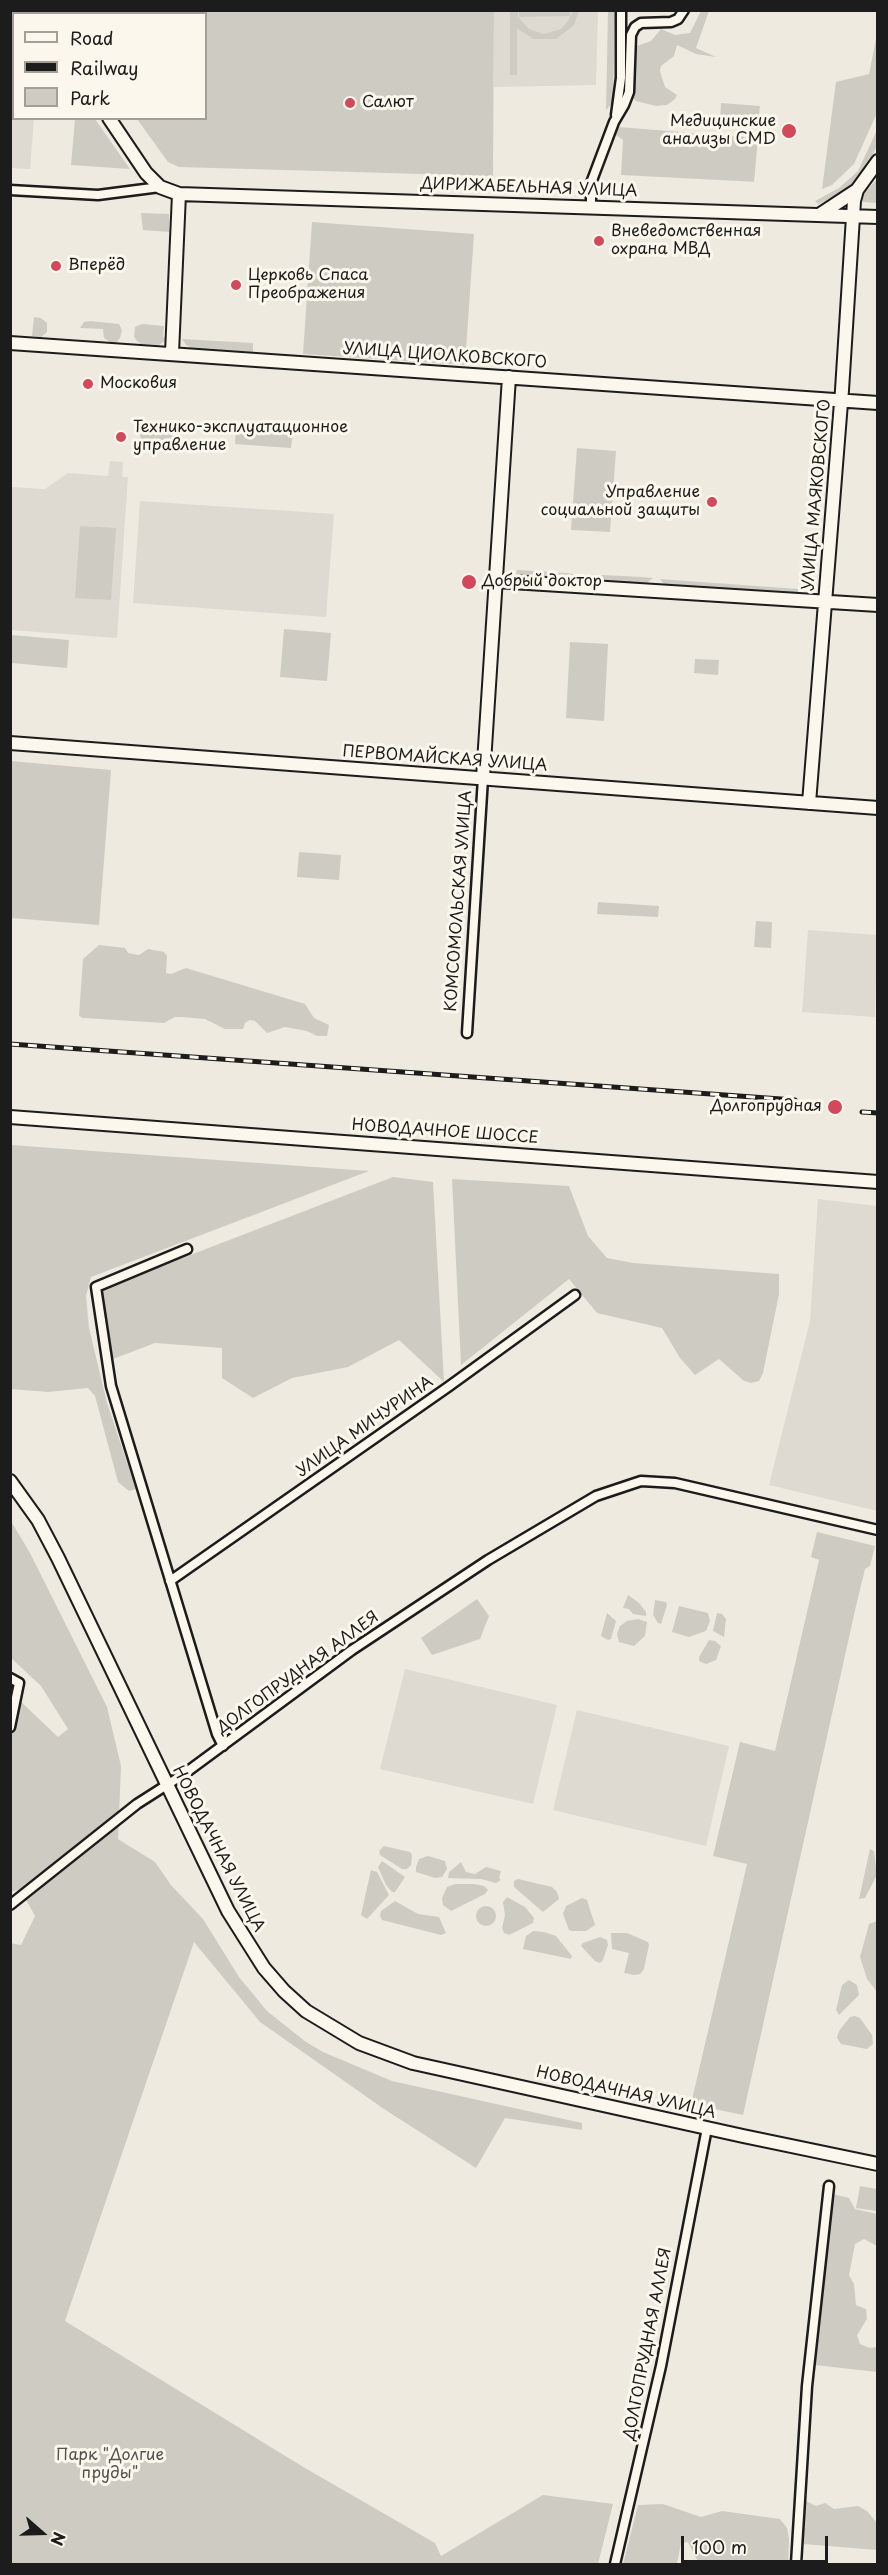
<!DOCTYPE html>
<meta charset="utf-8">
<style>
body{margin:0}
#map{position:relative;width:888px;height:2575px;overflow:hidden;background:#eeeadf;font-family:"Playpen Sans",sans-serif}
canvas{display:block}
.frame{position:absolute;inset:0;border:12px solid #1c1c1c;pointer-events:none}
.legend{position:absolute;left:12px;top:12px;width:195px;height:108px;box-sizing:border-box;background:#fbf7ec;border:2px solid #a29f99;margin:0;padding:8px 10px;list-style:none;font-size:18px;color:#1c1c1c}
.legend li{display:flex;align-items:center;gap:12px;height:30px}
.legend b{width:30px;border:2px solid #a29f99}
.north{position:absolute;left:12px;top:2503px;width:60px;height:60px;-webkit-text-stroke:4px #fbf7ec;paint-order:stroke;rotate:110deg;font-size:16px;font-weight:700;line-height:24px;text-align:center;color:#1c1c1c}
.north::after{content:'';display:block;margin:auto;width:21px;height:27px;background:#1c1c1c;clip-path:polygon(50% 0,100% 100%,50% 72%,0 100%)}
.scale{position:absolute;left:681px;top:2536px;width:147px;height:27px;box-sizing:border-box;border:3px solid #1c1c1c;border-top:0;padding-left:8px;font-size:18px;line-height:21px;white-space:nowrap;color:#1c1c1c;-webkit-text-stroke:4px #fbf7ec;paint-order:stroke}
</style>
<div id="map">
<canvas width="888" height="2575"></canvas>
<div class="frame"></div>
<ul class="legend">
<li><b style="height:8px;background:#fbf7ec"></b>Road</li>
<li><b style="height:8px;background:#1c1c1c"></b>Railway</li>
<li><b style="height:16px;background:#ceccc2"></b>Park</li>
</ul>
<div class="north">N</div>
<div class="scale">100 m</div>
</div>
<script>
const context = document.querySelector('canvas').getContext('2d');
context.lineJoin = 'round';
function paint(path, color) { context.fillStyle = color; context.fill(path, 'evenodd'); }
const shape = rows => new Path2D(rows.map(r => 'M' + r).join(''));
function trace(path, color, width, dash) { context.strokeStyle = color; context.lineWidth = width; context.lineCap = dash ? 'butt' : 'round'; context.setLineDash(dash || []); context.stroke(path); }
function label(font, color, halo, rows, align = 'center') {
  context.font = font + ' "Playpen Sans",sans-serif'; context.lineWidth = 6; context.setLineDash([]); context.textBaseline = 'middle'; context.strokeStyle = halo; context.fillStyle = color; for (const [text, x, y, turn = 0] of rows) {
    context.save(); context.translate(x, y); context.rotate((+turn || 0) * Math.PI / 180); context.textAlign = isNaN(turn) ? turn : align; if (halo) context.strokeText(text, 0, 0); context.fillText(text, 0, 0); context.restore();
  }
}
paint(shape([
 [10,11,43,11,42,13,14,14,14,118,34,119,30,169,11,168],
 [494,11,598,11,596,85,494,87],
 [110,461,123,462,122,477,128,477,117,638,11,630,10,487,45,489,68,473,108,476],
 [140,501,334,514,326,617,133,603],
 [808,930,877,935,875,1017,802,1012],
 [818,1199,877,1206,877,1511,769,1485,810,1321],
 [405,1669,557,1705,533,1804,380,1769],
 [577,1710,729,1746,706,1846,553,1810]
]), '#dedad1');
paint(shape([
 [11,10,34,11,34,13,14,14,13,70,11,70],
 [106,11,494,11,493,176,179,167,168,162,137,119,206,118,206,14,106,13],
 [510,11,518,11,518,17,529,29,544,34,561,29,568,21,573,11,579,11,574,25,556,39,533,39,517,28,517,75,510,75],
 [519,11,570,11,570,16,519,17],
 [608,11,615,11,613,102,606,110],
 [701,11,709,11,696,48,716,57,696,54,677,45,674,56,661,66,660,71,665,87,677,95,675,99,667,105,656,106,636,101,632,97,637,46,651,41,661,29,675,35,690,33],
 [877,34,877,113,854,164,832,185,822,189,836,82,869,74],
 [721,103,760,106,758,125,720,122],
 [75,119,95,119,130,169,71,165],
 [618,127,758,138,754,182,758,182,621,175,623,140,616,135],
 [877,130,877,146,863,174,843,192,818,204,815,201,839,188,858,171],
 [877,179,877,203,863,202,863,195],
 [141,213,169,214,169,232,143,230],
 [312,222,474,234,465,365,303,354],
 [34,317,41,318,47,323,47,332,41,337,32,336],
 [90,321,119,324,122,330,120,338,116,343,110,342,104,338,103,329,80,328,84,322],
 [142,324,164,326,163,337,166,338,166,340,159,345,141,344,137,341,134,337,135,327],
 [182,339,253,343,253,352,192,348,186,345],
 [141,421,173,423,172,441,140,440],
 [236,427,293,431,291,448,235,444],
 [577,448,616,451,610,532,571,530],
 [80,526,116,528,111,600,75,598],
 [517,570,567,573,574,574,569,580,516,575],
 [582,574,642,577,653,578,647,583,586,580],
 [660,579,798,589,798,594,664,584],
 [284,629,331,633,327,681,280,677],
 [11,635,69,640,67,668,11,663],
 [570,642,608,644,604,721,566,718],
 [695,659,719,660,718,675,694,673],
 [11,761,111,770,99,925,11,918],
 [299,852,341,855,339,880,297,877],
 [598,902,659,906,658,917,597,914],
 [756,921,772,922,771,948,754,947],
 [99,945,125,948,128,953,133,954,139,955,148,949,164,952,167,956,166,973,171,974,186,968,305,1004,314,1018,329,1025,327,1036,317,1036,307,1031,285,1027,267,1033,255,1021,250,1020,245,1023,243,1029,225,1029,205,1019,181,1017,175,1017,164,1023,83,1018,79,1016,83,959],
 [11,1145,369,1171,91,1277,86,1296,89,1328,107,1403,136,1489,129,1491,118,1482,95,1396,88,1388,48,1392,11,1389],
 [393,1177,433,1182,444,1382,399,1340,348,1367,292,1378,253,1398,222,1378,222,1348,155,1343,113,1359,102,1289],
 [452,1179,569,1186,588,1236,607,1258,633,1263,779,1274,779,1294,763,1373,759,1381,751,1383,744,1381,719,1359,695,1375,680,1358,662,1328,597,1313,569,1279,461,1365],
 [11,1521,30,1553,107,1707,121,1766,118,1839,155,1862,171,1885,203,1919,239,1977,267,2011,306,2042,323,2052,392,2081,582,2123,582,2130,505,2118,476,2168,384,2109,260,2022,194,1942,65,2321,305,2468,435,2543,441,2556,543,2495,613,2504,598,2564,11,2564,10,1943,21,1945,35,1916,20,1889,11,1892,10,1732,17,1698,58,1737,68,1729,41,1686,11,1658],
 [817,1532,875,1546,870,1566,865,1569,856,1606,743,2115,691,2104,747,1864,713,1856,740,1742,775,1751,819,1560,811,1557],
 [628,1595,639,1603,646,1612,646,1616,633,1614,629,1609,623,1608],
 [477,1599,489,1616,480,1639,432,1655,421,1638],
 [655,1600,666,1602,667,1605,661,1624,658,1623,653,1615],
 [679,1606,708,1613,710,1621,706,1631,689,1637,672,1632],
 [607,1613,616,1621,611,1639,608,1640,601,1636],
 [717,1613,722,1614,726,1619,724,1637,713,1631],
 [638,1619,647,1622,645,1636,634,1646,619,1642,617,1634,620,1626,627,1621],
 [709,1640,715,1641,721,1646,716,1660,706,1664,699,1661,699,1657],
 [384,1846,410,1852,412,1855,411,1865,407,1869,402,1869,380,1855,379,1851],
 [870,1849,874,1851,877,1875,865,1898,859,1899],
 [428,1856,445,1861,447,1869,442,1877,435,1878,416,1872,416,1867,419,1859],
 [382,1861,405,1877,395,1892,392,1892,386,1885,378,1867],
 [461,1862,466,1872,475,1874,486,1867,501,1871,499,1878,501,1880,496,1883,481,1879,448,1878,449,1872],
 [371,1870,377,1872,389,1895,367,1919,361,1915],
 [518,1879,552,1887,557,1892,559,1899,543,1912,514,1887,514,1881],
 [455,1884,474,1884,484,1886,488,1890,485,1894,451,1911,443,1905,442,1898,447,1887],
 [507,1897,525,1907,534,1918,533,1923,509,1935,504,1933,502,1928,505,1915,503,1902],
 [582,1898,587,1900,595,1925,586,1931,572,1931,569,1930,563,1914,566,1906],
 [395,1901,418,1914,439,1917,446,1933,441,1935,382,1920,380,1916,381,1911],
 '476 1916a10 10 0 1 1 20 0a10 10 0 1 1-20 0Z',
 [877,1921,878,1921,877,1992,867,1979,860,1957,869,1924],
 [533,1931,544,1932,556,1936,572,1956,571,1959,523,1949,526,1936],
 [611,1933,627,1933,648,1942,649,1945,644,1969,640,1974,634,1975,624,1973,629,1953,612,1949],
 [600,1937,607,1940,608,1945,603,1960,600,1963,595,1961,581,1946,583,1943],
 [849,1980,857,1985,859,1995,839,2015,836,2010,842,1985],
 [855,2016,860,2018,872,2035,873,2044,867,2049,841,2044,837,2038,839,2031,850,2017],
 [860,2186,877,2189,877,2211,856,2208],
 [833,2194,849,2198,855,2209,877,2214,877,2246,864,2239,855,2244,849,2275,854,2284,856,2305,866,2309,867,2319,857,2335,860,2344,870,2348,877,2347,877,2372,815,2365],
 [806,2501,816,2506,825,2503,834,2509,858,2506,867,2511,877,2523,877,2550,803,2544,802,2539,803,2510],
 [663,2504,701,2517,722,2511,780,2519,787,2528,789,2539,788,2564,699,2564,688,2542,681,2543,677,2564,623,2564,638,2505]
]), '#ceccc2');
const street = shape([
 [616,115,621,78,621,10],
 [10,190,98,195,160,187],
 [591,208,591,183,614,122,624,105,629,92,631,35,635,27,641,23,671,22,678,19,684,10],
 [467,1033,483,778],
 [187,1249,96,1287,111,1386,217,1734,223,1746],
 [170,1581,448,1387,575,1295],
 [10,1678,19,1683,10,1727],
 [10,1905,137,1804,184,1774,352,1650,488,1560,596,1496,641,1481,675,1483,878,1530],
 [615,2564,661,2366,707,2128],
 [796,2564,807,2386,829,2186]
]);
const secondary = shape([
 [69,14,69,10],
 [109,118,146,173,160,187,179,194,878,217],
 [819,215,857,190,878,161],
 [10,343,878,403],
 [172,353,179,194],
 [496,581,878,605],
 [10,743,878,808],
 [483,778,509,377],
 [809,803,842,390,854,201,857,190],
 [10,1117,878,1182],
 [10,1481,38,1520,58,1558,228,1911,264,1968,284,1991,306,2011,359,2043,413,2063,743,2136,878,2164]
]);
trace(street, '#1c1c1c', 13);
trace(secondary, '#1c1c1c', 16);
trace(street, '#fbf7ec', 8);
trace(secondary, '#fbf7ec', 12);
const rail = shape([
 [10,1044,795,1100],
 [862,1112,878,1113]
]);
trace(rail, '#1c1c1c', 5);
trace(rail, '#fbf7ec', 3, [9]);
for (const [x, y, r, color] of [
 [350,103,6,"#d1495b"],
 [789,131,8,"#d1495b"],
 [599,241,6,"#d1495b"],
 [56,266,6,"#d1495b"],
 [236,285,6,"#d1495b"],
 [88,384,6,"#d1495b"],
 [121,437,6,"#d1495b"],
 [712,502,6,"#d1495b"],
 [469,582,8,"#d1495b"],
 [835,1107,8,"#d1495b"]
]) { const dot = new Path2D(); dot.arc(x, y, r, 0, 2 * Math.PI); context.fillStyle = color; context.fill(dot); trace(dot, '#fbf7ec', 2); }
label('16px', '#1c1c1c', '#fbf7ec', [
 ["Салют",362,103],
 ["Медицинские",776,122,"right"],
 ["анализы CMD",776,140,"right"],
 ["Вневедомственная",611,232],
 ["охрана МВД",611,250],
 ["Вперёд",68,266],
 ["Церковь Спаса",248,276],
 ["Преображения",248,294],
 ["Московия",100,384],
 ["Технико-эксплуатационное",133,428],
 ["управление",133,446],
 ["Управление",700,493,"right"],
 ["социальной защиты",700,511,"right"],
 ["Добрый доктор",482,582],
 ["Долгопрудная",822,1107,"right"]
], 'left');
label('16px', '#1c1c1c', '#fbf7ec', [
 ["ДИРИЖАБЕЛЬНАЯ УЛИЦА",529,188,2],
 ["УЛИЦА ЦИОЛКОВСКОГО",445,356,4],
 ["УЛИЦА МАЯКОВСКОГО",817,495,-85],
 ["ПЕРВОМАЙСКАЯ УЛИЦА",445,759,4],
 ["КОМСОМОЛЬСКАЯ УЛИЦА",459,901,-86],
 ["НОВОДАЧНОЕ ШОССЕ",445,1132,4],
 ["УЛИЦА МИЧУРИНА",365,1427,-35],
 ["ДОЛГОПРУДНАЯ АЛЛЕЯ",298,1673,-36],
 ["НОВОДАЧНАЯ УЛИЦА",218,1849,63],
 ["НОВОДАЧНАЯ УЛИЦА",626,2093,13],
 ["ДОЛГОПРУДНАЯ АЛЛЕЯ",648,2344,-79]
]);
label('16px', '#51514e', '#fbf7ec', [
 ["Парк \"Долгие",110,2456],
 ["пруды\"",110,2474]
]);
</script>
